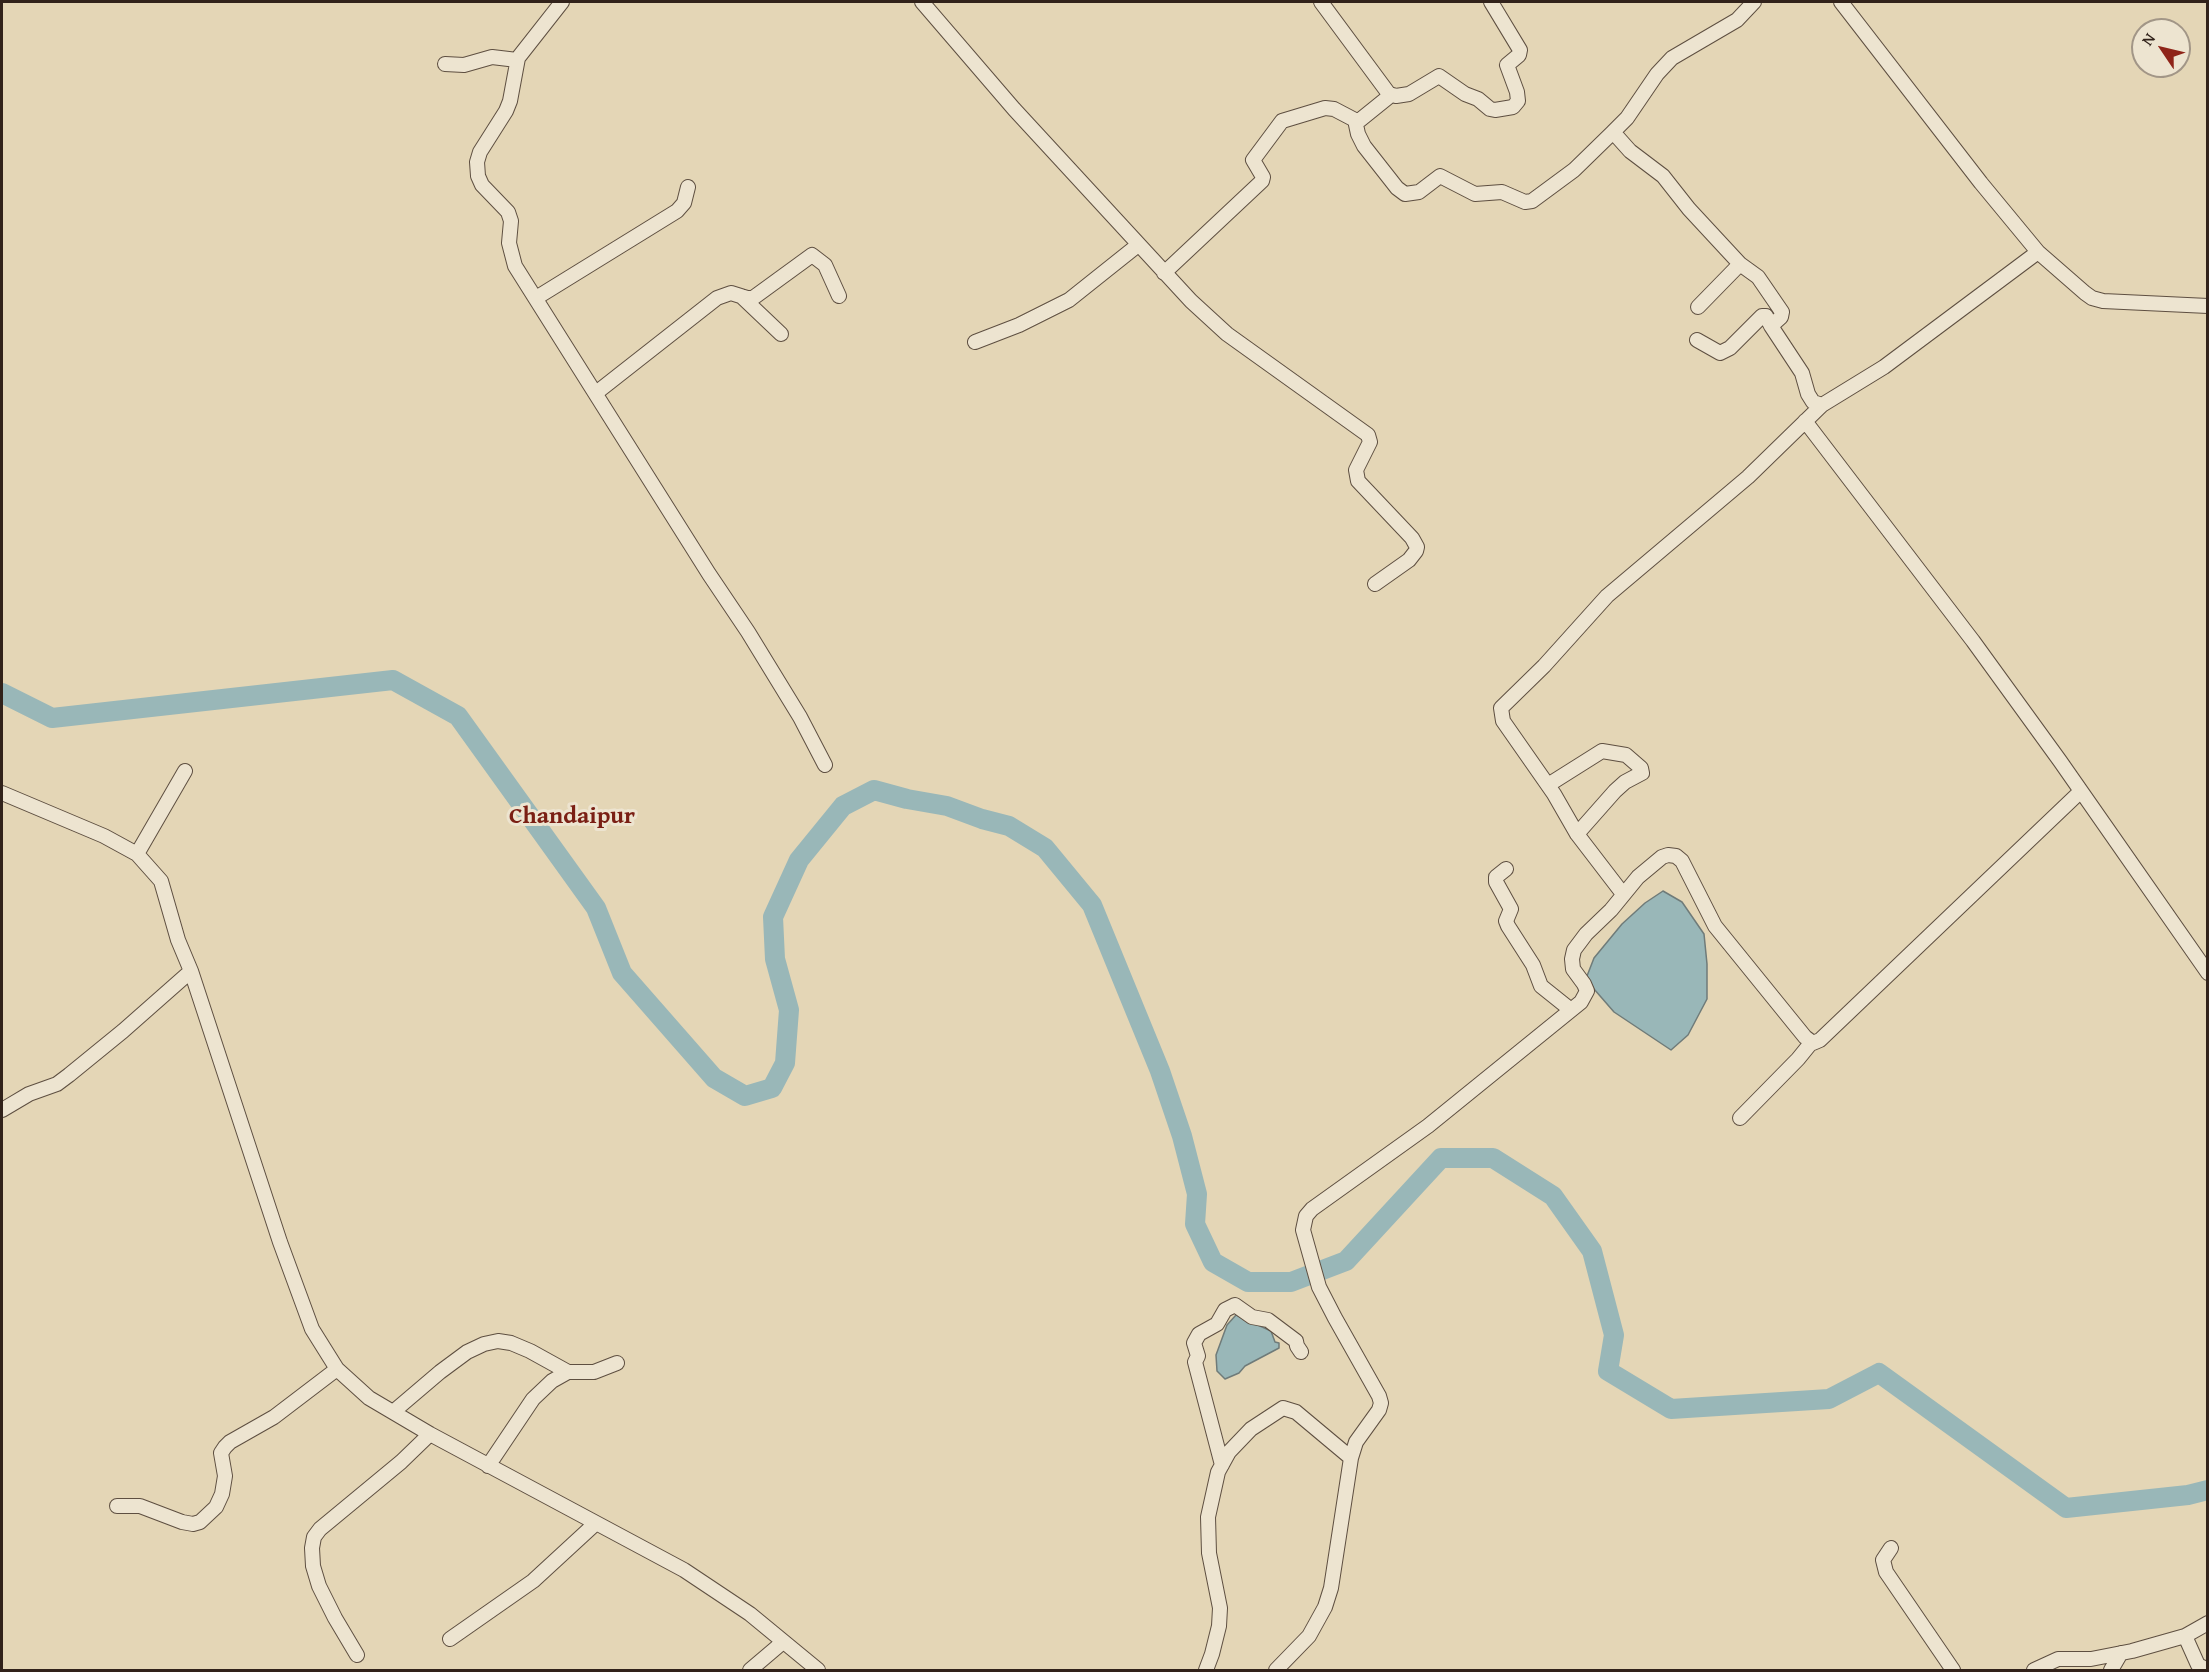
<!DOCTYPE html>
<style>
body{margin:0}
#map{position:relative;width:2209px;height:1672px;overflow:hidden;background:#e4d6b6;font-family:"Gentium Book Plus",serif}
canvas{display:block}
.frame{position:absolute;inset:0;border:3px solid #31221a;pointer-events:none}
.north{position:absolute;left:2131px;top:18px;width:60px;height:60px;box-sizing:border-box;background:#ede4d0;border:2px solid #a29687;border-radius:50%;rotate:305deg;font-size:16px;font-weight:700;line-height:24px;text-align:center;color:#31221a}
.north::after{content:'';display:block;margin:auto;width:21px;height:27px;background:#8f2418;clip-path:polygon(50% 0,100% 100%,50% 72%,0 100%)}
</style>
<div id="map">
<canvas width="2209" height="1672"></canvas>
<div class="frame"></div>
<div class="north">N</div>
</div>
<script>
const context = document.querySelector('canvas').getContext('2d');
context.lineJoin = 'round';
function paint(path, color) { context.fillStyle = color; context.fill(path, 'evenodd'); }
const shape = rows => new Path2D(rows.map(r => 'M' + r).join(''));
function trace(path, color, width, dash) { context.strokeStyle = color; context.lineWidth = width; context.lineCap = dash ? 'butt' : 'round'; context.setLineDash(dash || []); context.stroke(path); }
function label(font, color, halo, rows, align = 'center') {
  context.font = font + ' "Gentium Book Plus",serif'; context.lineWidth = 6; context.setLineDash([]); context.textBaseline = 'middle'; context.strokeStyle = halo; context.fillStyle = color; for (const [text, x, y, turn = 0] of rows) {
    context.save(); context.translate(x, y); context.rotate((+turn || 0) * Math.PI / 180); context.textAlign = isNaN(turn) ? turn : align; if (halo) context.strokeText(text, 0, 0); context.fillText(text, 0, 0); context.restore();
  }
}
const water = shape([
 [1663,891,1682,902,1704,934,1707,964,1707,999,1688,1035,1671,1050,1614,1012,1594,989,1587,976,1594,958,1622,924,1645,903,1663,891],
 [1236,1315,1271,1331,1275,1342,1279,1343,1279,1348,1245,1366,1239,1373,1225,1379,1217,1371,1216,1355,1227,1325,1236,1315]
]);
paint(water, '#99b7b8');
trace(water, '#6f7b79', 1.5);
trace(shape([
 [2,693,52,718,393,680,458,716,596,908,622,973,714,1078,745,1096,772,1088,785,1063,789,1010,775,959,773,917,799,860,843,806,874,790,907,799,947,806,982,819,1009,826,1045,848,1092,905,1160,1071,1182,1136,1197,1194,1195,1224,1213,1262,1248,1282,1291,1282,1346,1261,1441,1158,1493,1158,1553,1196,1592,1251,1614,1335,1608,1371,1671,1409,1829,1399,1879,1373,2066,1508,2188,1495,2208,1490]
]), '#99b7b8', 20);
const minor = shape([
 [562,2,518,58,510,101,506,111,480,152,477,162,478,176,482,185,508,212,511,221,509,243,515,266,709,574,748,632,800,717,825,765],
 [922,2,1014,109,1191,301,1227,334,1368,435,1370,442,1356,470,1358,481,1412,538,1417,547,1416,551,1409,560,1375,584],
 [1321,2,1389,94,1396,96,1409,94,1439,76,1465,94,1478,99,1490,109,1495,110,1513,107,1518,101,1517,92,1507,65,1519,55,1520,50,1491,2],
 [1754,2,1737,20,1672,58,1657,74,1627,118,1613,132,1630,151,1663,176,1689,209,1740,264,1758,277,1782,312,1781,317,1771,326,1802,373,1808,394,1813,402,1822,405],
 [1841,2,1981,183,2038,252,2085,293,2092,298,2103,301,2208,306],
 [445,64,464,65,492,57,517,60],
 [1355,120,1358,134,1364,146,1397,188,1405,194,1419,192,1440,176,1475,194,1502,192,1525,202,1532,201,1574,170,1613,132],
 [1164,273,1262,181,1263,177,1253,160,1282,121,1325,108,1334,109,1355,120,1360,120,1391,95],
 [741,296,781,334],
 [536,298,677,211,684,203,688,187],
 [1698,307,1740,264],
 [1697,340,1720,353,1730,348,1762,316,1766,316,1771,326],
 [975,342,1019,325,1069,300,1138,245],
 [596,393,717,298,731,293,747,298,753,298,812,255,825,265,839,296],
 [1805,421,1973,641,2060,761,2208,973],
 [1548,785,1602,751,1626,755,1641,768,1642,773,1625,782,1615,791,1577,834],
 [2,793,104,836,137,854,161,881,178,940,191,971,280,1242,312,1329,337,1369,369,1398,430,1434,684,1570,750,1614,818,1670],
 [137,854,185,771],
 [1506,869,1496,877,1496,882,1511,909,1506,921,1508,926,1533,965,1541,986,1571,1010],
 [1623,894,1577,834,1554,794,1503,721,1501,708,1544,666,1607,596,1748,477,1822,405,1884,367,2038,252],
 [2,1110,29,1094,57,1084,69,1075,123,1031,191,971],
 [1740,1118,1798,1059,1811,1043],
 [393,1412,440,1372,467,1352,484,1344,498,1341,511,1343,530,1351,568,1372,594,1372,617,1363],
 [1222,1465,1195,1362,1198,1356,1194,1343,1199,1334,1217,1324,1225,1310,1235,1305,1252,1317,1268,1320,1296,1341,1297,1346,1301,1352],
 [488,1466,533,1399,552,1381,568,1372],
 [117,1506,140,1506,182,1522,193,1524,200,1522,216,1507,222,1494,225,1476,221,1453,225,1447,230,1442,274,1417,337,1369],
 [1891,1548,1883,1560,1886,1572,1953,1670],
 [2185,1636,2198,1665,2208,1670],
 [450,1639,533,1581,596,1523],
 [357,1655,335,1618,319,1586,313,1566,312,1548,314,1537,320,1529,401,1462,430,1434],
 [750,1670,783,1642],
 [1206,1670,1212,1654,1219,1626,1220,1608,1209,1553,1208,1517,1218,1472,1229,1452,1251,1429,1283,1408,1296,1412,1351,1458],
 [1276,1670,1309,1636,1325,1607,1331,1588,1351,1458,1356,1442,1379,1410,1381,1403,1379,1396,1335,1318,1319,1287,1303,1230,1306,1216,1312,1209,1428,1126,1581,1002,1587,991,1584,984,1573,969,1572,959,1574,950,1586,934,1611,910,1638,877,1662,857,1668,855,1676,856,1682,861,1715,926,1805,1037,1813,1043,1820,1040,2081,791],
 [2034,1670,2058,1659,2091,1659,2132,1651,2185,1636,2208,1623],
 [2111,1670,2121,1653]
]);
trace(minor, '#5e4f41', 16);
trace(minor, '#ede4d0', 14);
label('bold 24px', '#7a1f14', '#ede4d0', [
 ["Chandaipur",572,817]
]);
</script>
